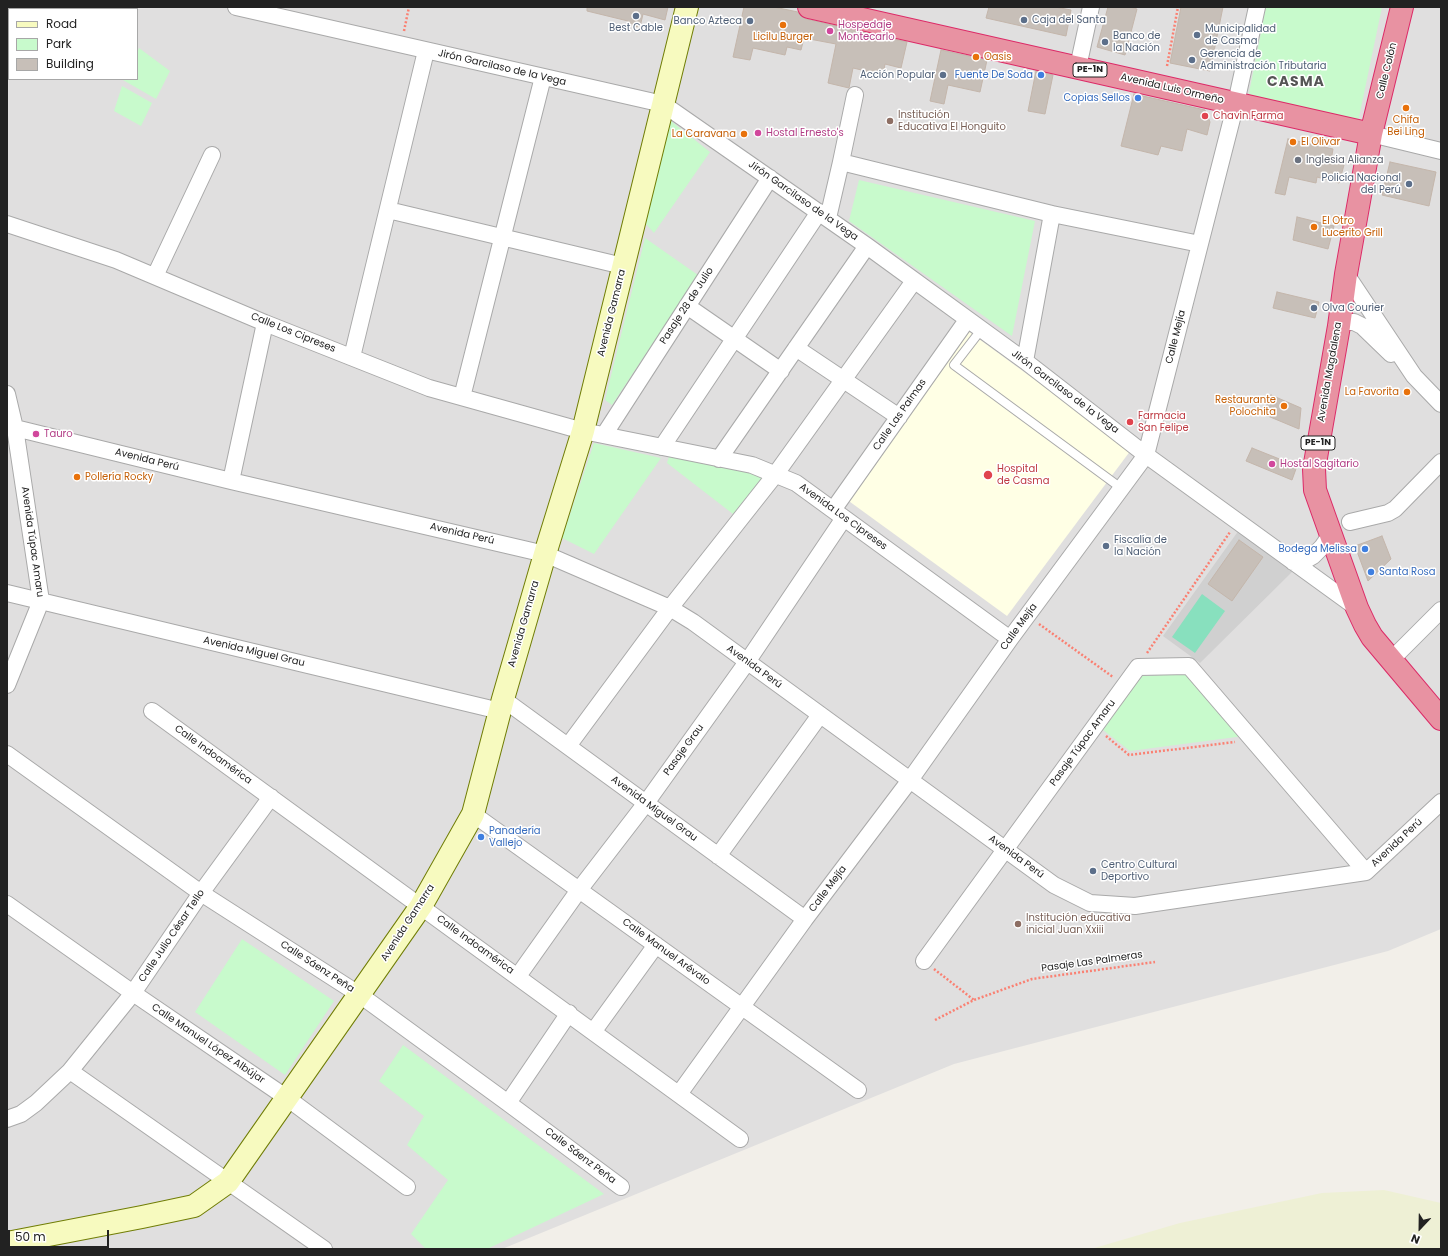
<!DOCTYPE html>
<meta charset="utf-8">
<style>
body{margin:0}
#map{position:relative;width:1448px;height:1256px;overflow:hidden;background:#f2efe9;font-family:Poppins,sans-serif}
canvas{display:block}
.frame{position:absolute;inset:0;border:8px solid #222;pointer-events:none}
.legend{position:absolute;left:8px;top:8px;width:130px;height:72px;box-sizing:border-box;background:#fff;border:1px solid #a7a7a7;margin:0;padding:5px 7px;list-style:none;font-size:12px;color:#222}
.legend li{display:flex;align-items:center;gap:8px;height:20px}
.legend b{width:20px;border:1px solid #a7a7a7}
.north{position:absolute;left:1400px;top:1208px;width:40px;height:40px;-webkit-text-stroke:3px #fff;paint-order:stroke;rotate:202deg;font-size:11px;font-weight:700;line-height:16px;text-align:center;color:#222}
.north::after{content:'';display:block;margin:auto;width:14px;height:18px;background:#222;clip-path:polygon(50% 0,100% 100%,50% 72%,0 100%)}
.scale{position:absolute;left:8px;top:1230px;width:101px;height:18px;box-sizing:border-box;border:2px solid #222;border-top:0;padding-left:5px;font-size:12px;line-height:14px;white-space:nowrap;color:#222;-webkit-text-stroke:3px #fff;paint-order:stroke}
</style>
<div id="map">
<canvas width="1448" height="1256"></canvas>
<div class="frame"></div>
<ul class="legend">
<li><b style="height:5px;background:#f7fabf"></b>Road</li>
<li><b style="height:11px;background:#c8facc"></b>Park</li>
<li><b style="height:11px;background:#c7bfb8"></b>Building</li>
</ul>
<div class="north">N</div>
<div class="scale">50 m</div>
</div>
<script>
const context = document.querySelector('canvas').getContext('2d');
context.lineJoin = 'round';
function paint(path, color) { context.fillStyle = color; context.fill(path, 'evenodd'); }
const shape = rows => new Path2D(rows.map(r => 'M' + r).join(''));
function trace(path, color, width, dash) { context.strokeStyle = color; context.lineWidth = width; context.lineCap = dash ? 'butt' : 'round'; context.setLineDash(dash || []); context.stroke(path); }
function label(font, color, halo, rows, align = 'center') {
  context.font = font + ' Poppins,sans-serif'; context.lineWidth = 3; context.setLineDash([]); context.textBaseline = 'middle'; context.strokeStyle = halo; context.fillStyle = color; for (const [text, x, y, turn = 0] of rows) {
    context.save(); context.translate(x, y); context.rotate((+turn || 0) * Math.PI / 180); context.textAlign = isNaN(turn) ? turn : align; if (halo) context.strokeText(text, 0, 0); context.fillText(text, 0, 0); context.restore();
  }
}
paint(shape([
 [7,7,1441,7,1441,929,1388,951,954,1064,502,1249,7,1249],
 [9,9,137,9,137,79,9,79]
]), '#e0dfdf');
paint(shape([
 [968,331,1131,450,1007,616,846,499]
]), '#ffffe5');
paint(shape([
 [1239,530,1295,569,1200,663,1163,636]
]), '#d0d0d0');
paint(shape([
 [1384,1190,1441,1203,1441,1249,1091,1249,1180,1223,1322,1193]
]), '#eef0d5');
paint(shape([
 [1266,7,1382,7,1357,127,1247,103],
 [139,48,170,71,156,99,123,80,123,79,137,79,137,53],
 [122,86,152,103,141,126,114,111],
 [671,121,710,152,654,233,645,223],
 [859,180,1035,221,1012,336,849,221],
 [645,238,698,275,612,405,605,400],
 [594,443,661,458,594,554,562,538],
 [670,453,764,476,733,514,667,463],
 [1185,674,1244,736,1130,751,1103,730,1142,676],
 [242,939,334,1001,285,1075,195,1012],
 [403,1045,604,1194,487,1249,426,1249,411,1234,448,1180,407,1145,424,1116,379,1081]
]), '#c8facc');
paint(shape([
 [1202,594,1225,611,1195,653,1172,637]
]), '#88e0be');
const building = shape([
 [587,7,668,7,665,20,643,14,640,27,627,25,628,21,587,11,587,7],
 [744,7,774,7,798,12,801,16,806,19,907,42,901,68,885,64,883,75,853,68,849,88,828,83,836,44,804,38,801,50,787,47,785,55,753,48,750,60,733,57,744,7],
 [989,7,1055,7,1071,10,1066,36,986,18,989,7],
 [1108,7,1130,7,1137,9,1125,55,1097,47,1108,7],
 [1181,7,1223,7,1210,71,1170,63,1181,7],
 [941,50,987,60,980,92,948,85,944,104,930,101,941,50],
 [1036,71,1053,75,1045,114,1028,111,1036,71],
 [1134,94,1205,110,1210,122,1207,135,1187,129,1182,151,1161,146,1158,155,1121,146,1134,94],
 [1288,139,1333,149,1331,161,1344,165,1339,183,1317,177,1316,183,1289,177,1285,195,1275,193,1288,139],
 [1390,162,1436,172,1429,206,1382,195,1390,162],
 [1297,217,1334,226,1328,249,1293,240,1297,217],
 [1277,292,1319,302,1315,318,1273,308,1277,292],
 [1271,395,1301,408,1299,429,1263,414,1271,395],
 [1252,448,1297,466,1292,480,1246,461,1252,448],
 [1382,536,1391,559,1368,581,1355,546,1382,536],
 [1239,540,1263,557,1232,601,1208,584,1239,540]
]);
paint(building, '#c7bfb8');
trace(building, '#c4b6ab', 1);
const lane = shape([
 [981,330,954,365,1121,488]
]);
const street = shape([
 [236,7,663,104,867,246,1025,361,1146,455,1357,608],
 [1078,67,1091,7],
 [1371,134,1441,151],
 [841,162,855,95],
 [388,210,623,266],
 [1052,214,1200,244],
 [828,218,841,162,1052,214,1025,361],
 [7,224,116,260,265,323,429,388,583,431,752,465,796,483,1010,639],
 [1346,274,1414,376,1441,404],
 [155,276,212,155],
 [687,306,781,371],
 [1339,326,1346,322,1354,322,1362,326,1391,354],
 [796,348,899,417],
 [352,357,426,51],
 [7,394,15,428,41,601,7,685],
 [462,397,543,77],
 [7,426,231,481,545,554,670,608,693,622,1054,885,1090,903,1135,906,1366,872,1441,802],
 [604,435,770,178],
 [662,447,819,212],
 [719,459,867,246],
 [231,481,265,323],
 [833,510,967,320],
 [1350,522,1388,513,1395,509,1441,462],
 [1293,562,1306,560,1313,556,1322,547,1331,534],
 [7,593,500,711],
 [1391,660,1441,610],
 [503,699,805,919],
 [152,711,740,1139],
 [568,746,670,608,775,475,914,281],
 [7,754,201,893,360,995,508,1103,621,1187],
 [473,814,858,1090],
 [718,856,820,715],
 [7,904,133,993,287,1098,407,1187],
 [924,961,1138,667,1189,666,1366,872],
 [518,976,579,890,646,803,747,662,844,518],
 [593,1032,656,945],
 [70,1071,324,1249],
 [679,1094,805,919,910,780,1010,639,1146,455,1236,103,1257,7],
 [508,1103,569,1013],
 [7,1119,21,1114,36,1103,70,1071,133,993,201,893,271,797]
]);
const secondary = shape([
 [7,1243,142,1217,194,1206,228,1182,421,906,473,814,503,699,545,554,583,431,687,7]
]);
const highway = shape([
 [809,7,1371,134],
 [1402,7,1371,134,1346,274,1339,326,1314,469,1315,490,1357,608,1365,625,1372,637,1441,719]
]);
trace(lane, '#a9a9a9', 10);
trace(street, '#a9a9a9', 18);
trace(secondary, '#707d05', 24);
trace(highway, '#dc2a67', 24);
trace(shape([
 [404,31,409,7],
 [1167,66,1178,7],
 [1039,624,1113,677],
 [1147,653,1230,532],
 [1106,736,1129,755,1235,742],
 [934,969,974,1000],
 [935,1020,974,1000,1032,979,1155,962]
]), '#fa8072', 2.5, [2, 2]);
trace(lane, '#fff', 8);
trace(street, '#fff', 16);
trace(secondary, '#f7fabf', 22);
trace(highway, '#e892a2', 22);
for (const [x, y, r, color] of [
 [636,16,4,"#5c6f8a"],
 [1024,20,4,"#5c6f8a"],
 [750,21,4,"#5c6f8a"],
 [783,25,4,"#e8710a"],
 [830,31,4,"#d1479c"],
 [1197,35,4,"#5c6f8a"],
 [1105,42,4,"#5c6f8a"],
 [976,57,4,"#e8710a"],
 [1192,60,4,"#5c6f8a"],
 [943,75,4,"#5c6f8a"],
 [1041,75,4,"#3f7fe0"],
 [1138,98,4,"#3f7fe0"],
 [1406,108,4,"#e8710a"],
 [1205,116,4,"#e0444e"],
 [890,121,4,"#8d6e63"],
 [758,133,4,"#d1479c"],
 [744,134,4,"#e8710a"],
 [1293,142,4,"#e8710a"],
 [1298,160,4,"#6b7280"],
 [1409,184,4,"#5c6f8a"],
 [1314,227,4,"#e8710a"],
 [1314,308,4,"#5c6f8a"],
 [1407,392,4,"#e8710a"],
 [1284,406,4,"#e8710a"],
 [1130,422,4,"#e0444e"],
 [36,434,4,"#d1479c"],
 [1272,464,4,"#d1479c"],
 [988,475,5,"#e0444e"],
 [77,477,4,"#e8710a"],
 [1106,546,4,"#5c6f8a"],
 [1365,549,4,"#3f7fe0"],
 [1371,572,4,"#3f7fe0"],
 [481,837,4,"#3f7fe0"],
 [1093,871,4,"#5c6f8a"],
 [1018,924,4,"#8d6e63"]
]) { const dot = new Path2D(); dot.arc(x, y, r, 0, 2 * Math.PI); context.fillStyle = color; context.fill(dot); trace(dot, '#fff', 1.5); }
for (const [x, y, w] of [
 [1090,70,34],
 [1318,443,34]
]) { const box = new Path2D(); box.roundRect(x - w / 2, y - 7, w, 14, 3); context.fillStyle = '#fff'; context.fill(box); trace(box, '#222', 1); }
label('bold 9px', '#222', null, [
 ["PE-1N",1090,70],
 ["PE-1N",1318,443]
]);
label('10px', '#4e5e75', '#fff', [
 ["Caja del Santa",1032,20],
 ["Banco Azteca",742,21,"right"],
 ["Best Cable",636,28,"center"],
 ["Municipalidad",1205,29],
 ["de Casma",1205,41],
 ["Banco de",1113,36],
 ["la Nación",1113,48],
 ["Gerencia de",1200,54],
 ["Administración Tributaria",1200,66],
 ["Acción Popular",935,75,"right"],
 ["Policía Nacional",1401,178,"right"],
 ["del Perú",1401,190,"right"],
 ["Olva Courier",1322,308],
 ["Fiscalía de",1114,540],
 ["la Nación",1114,552],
 ["Centro Cultural",1101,865],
 ["Deportivo",1101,877]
], 'left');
label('10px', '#b23c85', '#fff', [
 ["Hospedaje",838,25],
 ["Montecarlo",838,37],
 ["Hostal Ernesto's",766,133],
 ["Tauro",44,434],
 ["Hostal Sagitario",1280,464]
], 'left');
label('10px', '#c56008', '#fff', [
 ["Licilu Burger",783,37,"center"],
 ["Oasis",984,57],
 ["Chifa",1406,120,"center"],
 ["Bei Ling",1406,132,"center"],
 ["La Caravana",736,134,"right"],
 ["El Olivar",1301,142],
 ["El Otro",1322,221],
 ["Lucerito Grill",1322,233],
 ["La Favorita",1399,392,"right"],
 ["Restaurante",1276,400,"right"],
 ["Polochita",1276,412,"right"],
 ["Pollería Rocky",85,477]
], 'left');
label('10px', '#222', '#fff', [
 ["Jirón Garcilaso de la Vega",502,68,13],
 ["Calle Colón",1387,71,-76],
 ["Avenida Luis Ormeño",1172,89,13],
 ["Jirón Garcilaso de la Vega",803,201,35],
 ["Pasaje 28 de Julio",687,306,-57],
 ["Avenida Gamarra",612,313,-76],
 ["Calle Los Cipreses",293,333,22],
 ["Calle Mejía",1176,337,-76],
 ["Avenida Magdalena",1330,372,-80],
 ["Jirón Garcilaso de la Vega",1065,392,37],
 ["Calle Las Palmas",900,415,-55],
 ["Avenida Perú",147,460,14],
 ["Avenida Los Cipreses",843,517,36],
 ["Avenida Perú",462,534,13],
 ["Avenida Túpac Amaru",32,542,82],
 ["Avenida Gamarra",524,624,-74],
 ["Calle Mejía",1019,627,-54],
 ["Avenida Miguel Grau",254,652,13],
 ["Avenida Perú",754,667,36],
 ["Pasaje Túpac Amaru",1083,743,-54],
 ["Pasaje Grau",684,750,-54],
 ["Calle Indoamérica",213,755,36],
 ["Avenida Miguel Grau",654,809,36],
 ["Avenida Perú",1397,843,-43],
 ["Avenida Perú",1016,857,36],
 ["Calle Mejía",828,889,-53],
 ["Avenida Gamarra",408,923,-57],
 ["Calle Julio César Tello",172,936,-56],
 ["Calle Indoamérica",475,945,36],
 ["Calle Manuel Arévalo",666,952,36],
 ["Pasaje Las Palmeras",1092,962,-8],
 ["Calle Sáenz Peña",317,967,33],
 ["Calle Manuel López Albújar",208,1044,34],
 ["Calle Sáenz Peña",580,1156,37]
]);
label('10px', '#366cbe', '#fff', [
 ["Fuente De Soda",1033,75],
 ["Copias Sellos",1130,98],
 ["Bodega Melissa",1357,549],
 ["Santa Rosa",1379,572,"left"],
 ["Panadería",489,831,"left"],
 ["Vallejo",489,843,"left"]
], 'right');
label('10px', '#785e54', '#fff', [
 ["Institución",898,115],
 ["Educativa El Honguito",898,127],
 ["Institución educativa",1026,918],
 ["inicial Juan Xxiii",1026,930]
], 'left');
label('10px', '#be3a42', '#fff', [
 ["Chavin Farma",1213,116],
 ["Farmacia",1138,416],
 ["San Felipe",1138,428],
 ["Hospital",997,469],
 ["de Casma",997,481]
], 'left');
label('10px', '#5b616d', '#fff', [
 ["Inglesia Alianza",1306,160]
], 'left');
context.letterSpacing = '1px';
label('bold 14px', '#555', '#fff', [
 ["CASMA",1296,82]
]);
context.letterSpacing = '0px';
</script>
